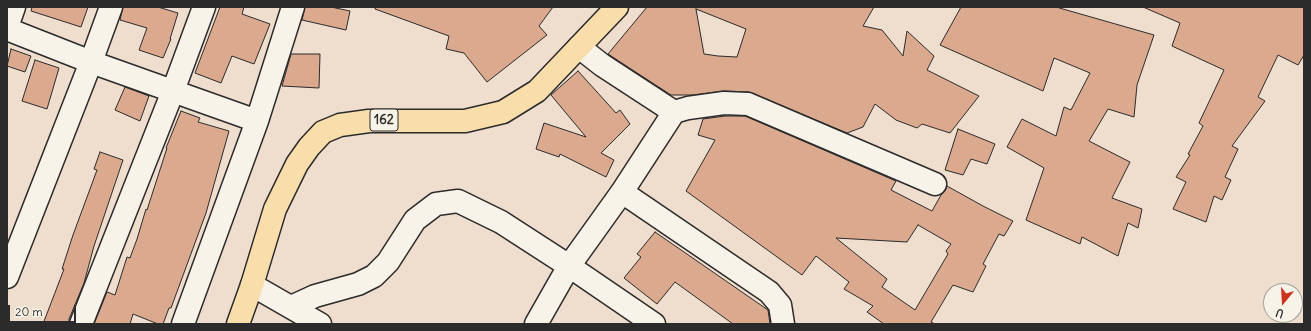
<!DOCTYPE html>
<style>
body{margin:0}
#map{position:relative;width:1311px;height:331px;overflow:hidden;background:#efddcd;font-family:Delius,sans-serif}
canvas{display:block}
.frame{position:absolute;inset:0;border:8px solid #2b2b2b;pointer-events:none}
.north{position:absolute;left:1263px;top:283px;width:40px;height:40px;box-sizing:border-box;background:#f7f3e8;border:1px solid #a5a39c;border-radius:50%;rotate:198deg;font-size:11px;font-weight:700;line-height:16px;text-align:center;color:#2b2b2b}
.north::after{content:'';display:block;margin:auto;width:14px;height:18px;background:#c8321e;clip-path:polygon(50% 0,100% 100%,50% 72%,0 100%)}
.scale{position:absolute;left:8px;top:305px;width:68px;height:18px;box-sizing:border-box;border:2px solid #2b2b2b;border-top:0;padding-left:5px;font-size:12px;line-height:14px;white-space:nowrap;color:#2b2b2b;-webkit-text-stroke:3px #f7f3e8;paint-order:stroke}
</style>
<div id="map">
<canvas width="1311" height="331"></canvas>
<div class="frame"></div>
<div class="north">U</div>
<div class="scale">20 m</div>
</div>
<script>
const context = document.querySelector('canvas').getContext('2d');
context.lineJoin = 'round';
function paint(path, color) { context.fillStyle = color; context.fill(path, 'evenodd'); }
const shape = rows => new Path2D(rows.map(r => 'M' + r).join(''));
function trace(path, color, width, dash) { context.strokeStyle = color; context.lineWidth = width; context.lineCap = dash ? 'butt' : 'round'; context.setLineDash(dash || []); context.stroke(path); }
function label(font, color, halo, rows, align = 'center') {
  context.font = font + ' Delius,sans-serif'; context.lineWidth = 3; context.setLineDash([]); context.textBaseline = 'middle'; context.strokeStyle = halo; context.fillStyle = color; for (const [text, x, y, turn = 0] of rows) {
    context.save(); context.translate(x, y); context.rotate((+turn || 0) * Math.PI / 180); context.textAlign = isNaN(turn) ? turn : align; if (halo) context.strokeText(text, 0, 0); context.fillText(text, 0, 0); context.restore();
  }
}
const building = shape([
 [32,7,88,7,81,27,31,11,32,7],
 [123,7,158,7,178,13,170,39,171,39,163,58,139,50,147,28,120,20,123,7],
 [220,7,244,7,242,14,270,24,254,64,232,56,221,83,195,73,220,7],
 [305,7,331,7,350,11,346,30,302,20,305,7],
 [375,7,553,7,539,26,547,35,487,82,464,53,446,49,449,36,375,9,375,7],
 [647,7,874,7,863,26,882,30,903,56,907,31,934,56,927,70,979,96,950,133,922,124,917,128,896,120,875,104,863,127,847,133,749,92,724,91,693,95,671,95,608,54,647,7],
 [696,9,746,29,737,57,718,56,704,54,696,9],
 [961,7,1056,7,1154,35,1137,85,1134,117,1108,109,1089,141,1130,162,1112,198,1142,209,1138,228,1128,223,1118,256,1082,237,1080,244,1026,220,1044,168,1007,147,1022,119,1056,136,1064,107,1071,110,1090,73,1054,58,1043,91,940,45,961,7],
 [1143,7,1304,7,1304,55,1298,65,1278,55,1258,97,1265,101,1232,146,1238,149,1225,177,1231,180,1222,200,1214,196,1206,222,1173,209,1186,182,1176,177,1190,155,1188,154,1203,126,1199,123,1224,70,1172,46,1180,23,1143,7],
 [11,49,31,56,25,72,7,66,11,49],
 [291,54,320,54,319,88,282,86,291,54],
 [35,60,59,68,47,109,22,101,35,60],
 [578,71,616,113,620,110,630,124,601,153,614,160,606,177,560,154,559,157,536,149,544,123,586,137,551,95,578,71],
 [125,87,149,96,140,121,115,110,125,87],
 [181,111,200,118,198,122,229,131,206,213,171,308,169,308,163,324,158,324,133,314,130,324,94,324,107,292,115,295,127,257,130,258,137,239,146,209,147,210,167,148,166,148,181,111],
 [725,116,745,116,896,181,891,190,932,211,941,195,946,189,947,186,983,206,1013,221,1004,236,999,234,983,264,986,266,973,292,953,285,931,322,935,324,884,324,867,312,873,306,844,289,849,282,816,256,802,275,686,191,715,140,698,135,703,119,725,116],
 [918,225,951,244,946,251,948,254,915,310,882,287,887,279,836,238,907,242,918,225],
 [958,129,995,144,987,164,971,159,963,175,945,170,958,129],
 [100,152,123,160,94,246,84,283,69,319,69,324,43,324,64,269,62,269,73,235,97,170,94,169,100,152],
 [655,232,768,310,770,324,733,324,675,282,657,304,624,278,641,257,637,254,655,232]
]);
paint(building, '#dba98e');
trace(building, '#2b2b2b', 1);
const minor = shape([
 [7,27,14,7],
 [7,29,91,62,257,121],
 [579,47,602,65,674,112,688,108,724,103,748,104,935,184],
 [622,192,769,292,780,305,783,324],
 [7,277,91,62,111,7],
 [252,285,320,324],
 [291,307,315,296,358,284,374,276,388,262,415,220,436,204,458,201,501,222,569,266,654,324],
 [81,324,173,91,204,7],
 [183,324,257,121,293,7],
 [536,324,569,266,622,192,674,112]
]);
const major = shape([
 [238,324,252,285,275,209,297,164,309,147,323,132,340,125,369,121,465,121,503,112,537,91,617,7]
]);
trace(minor, '#2b2b2b', 25);
trace(major, '#2b2b2b', 25);
trace(minor, '#f7f3e8', 22);
trace(major, '#f9deab', 22);
for (const [x, y, w] of [
 [384,120,28]
]) { const box = new Path2D(); box.roundRect(x - w / 2, y - 11, w, 22, 3); context.fillStyle = '#f7f3e8'; context.fill(box); trace(box, '#2b2b2b', 1); }
label('bold 13px', '#2b2b2b', null, [
 ["162",384,120]
]);
</script>
